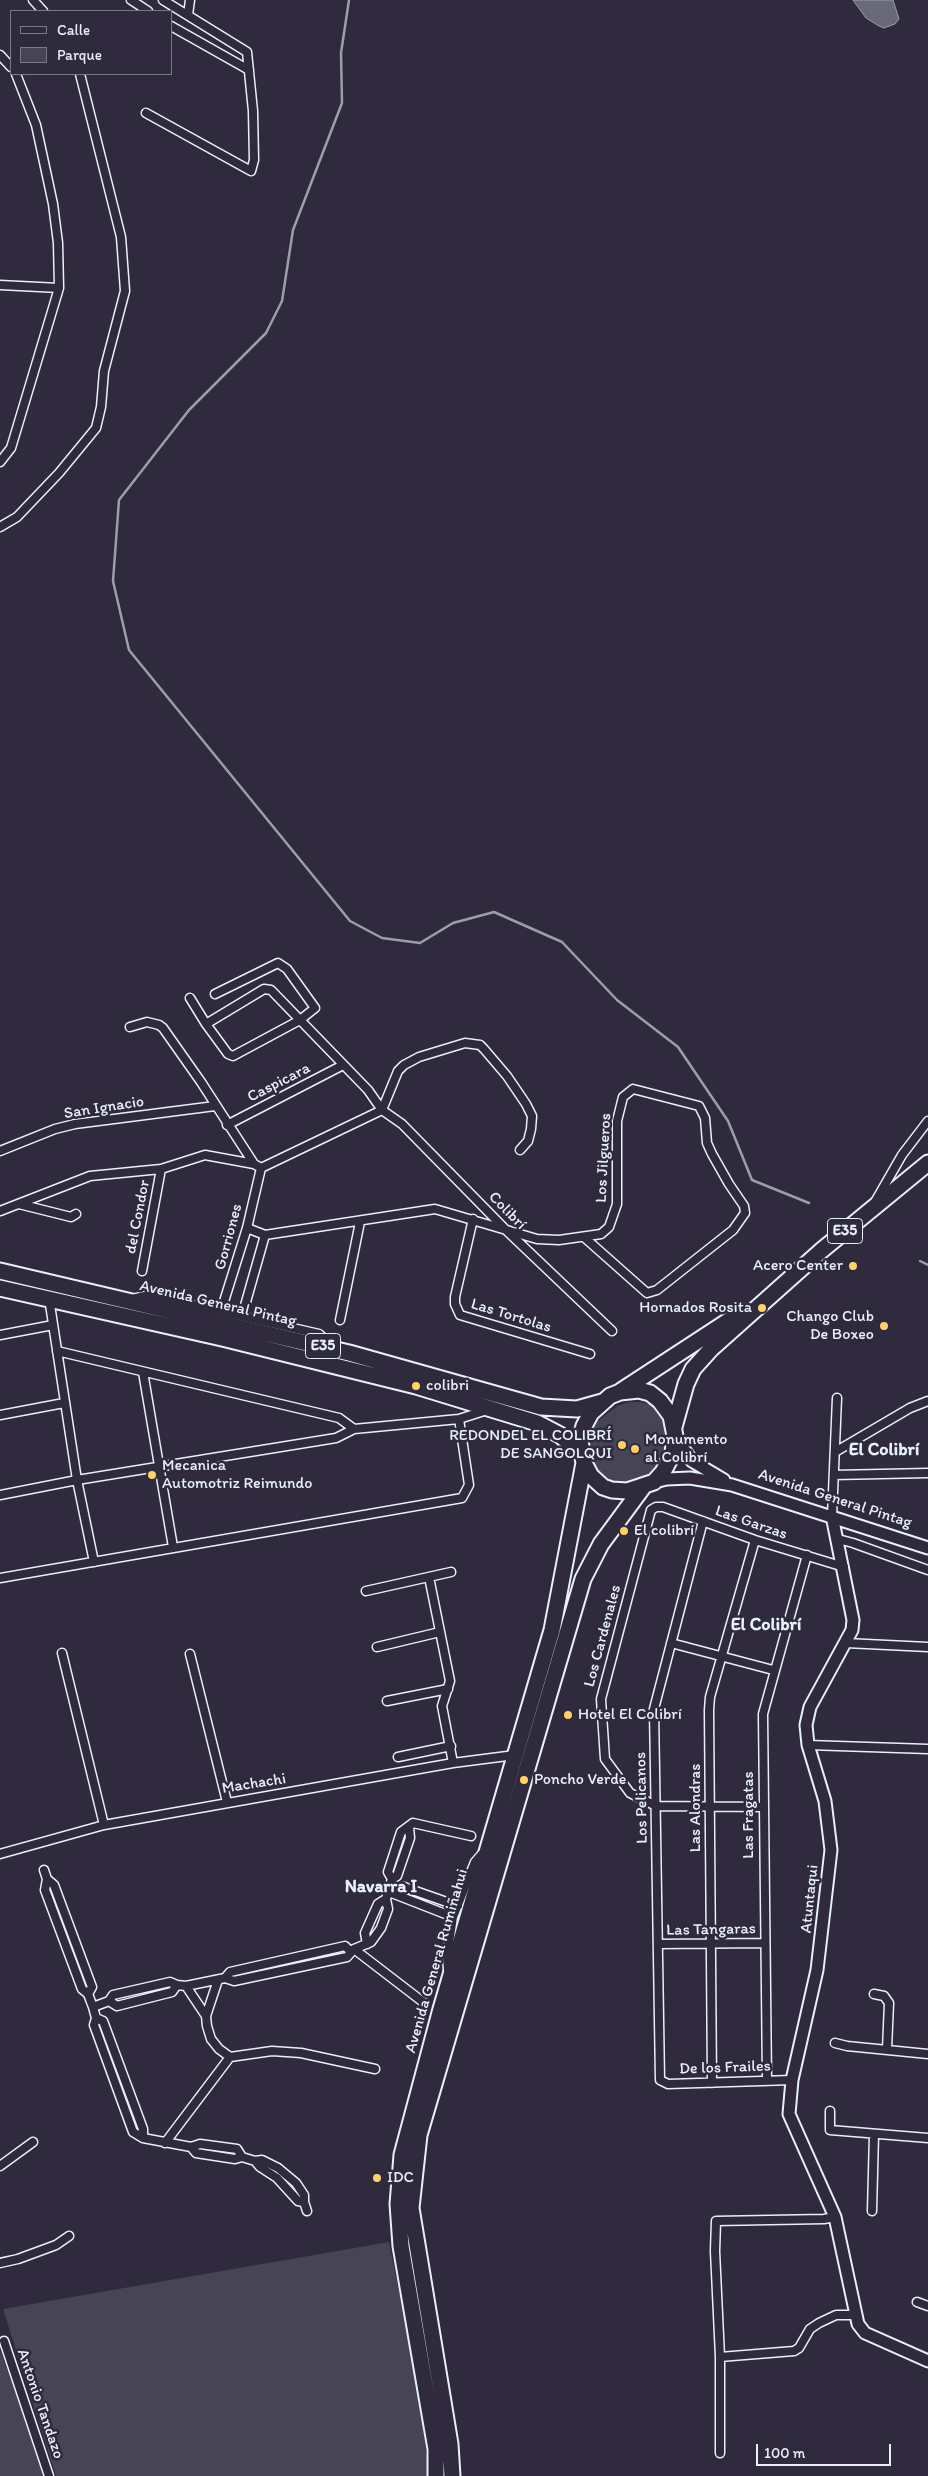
<!DOCTYPE html>
<meta charset="utf-8">
<style>
body{margin:0}
#map{position:relative;width:928px;height:2476px;overflow:hidden;background:#2f2a3d;font-family:Itim,sans-serif}
canvas{display:block}
.legend{position:absolute;left:10px;top:10px;width:162px;height:65px;box-sizing:border-box;background:#2f2a3d;border:1px solid #797a88;margin:0;padding:6px 9px;list-style:none;font-size:15px;color:#e8f1f8}
.legend li{display:flex;align-items:center;gap:10px;height:25px}
.legend b{width:25px;border:1px solid #797a88}
.scale{position:absolute;left:756px;top:2444px;width:135px;height:22px;box-sizing:border-box;border:2px solid #e8f1f8;border-top:0;padding-left:6px;font-size:15px;line-height:18px;white-space:nowrap;color:#e8f1f8;-webkit-text-stroke:4px #2f2a3d;paint-order:stroke}
</style>
<div id="map">
<canvas width="928" height="2476"></canvas>
<ul class="legend">
<li><b style="height:6px;background:#2f2a3d"></b>Calle</li>
<li><b style="height:14px;background:#464455"></b>Parque</li>
</ul>
<div class="scale">100 m</div>
</div>
<script>
const context = document.querySelector('canvas').getContext('2d');
context.lineJoin = 'round';
function paint(path, color) { context.fillStyle = color; context.fill(path, 'evenodd'); }
const shape = rows => new Path2D(rows.map(r => 'M' + r).join(''));
function trace(path, color, width, dash) { context.strokeStyle = color; context.lineWidth = width; context.lineCap = dash ? 'butt' : 'round'; context.setLineDash(dash || []); context.stroke(path); }
function label(font, color, halo, rows, align = 'center') {
  context.font = font + ' Itim,sans-serif'; context.lineWidth = 5; context.setLineDash([]); context.textBaseline = 'middle'; context.strokeStyle = halo; context.fillStyle = color; for (const [text, x, y, turn = 0] of rows) {
    context.save(); context.translate(x, y); context.rotate((+turn || 0) * Math.PI / 180); context.textAlign = isNaN(turn) ? turn : align; if (halo) context.strokeText(text, 0, 0); context.fillText(text, 0, 0); context.restore();
  }
}
paint(shape([
 [629,1402,641,1402,655,1407,666,1421,667,1435,667,1446,658,1466,644,1478,626,1483,609,1480,597,1473,591,1462,588,1445,588,1439,598,1421,617,1406],
 [389,2242,420,2396,429,2476,56,2476,3,2309],
 [0,2350,35,2445,43,2476,0,2476]
]), '#464455');
const water = shape([
 [853,0,893,0,899,19,895,24,884,28,879,26,866,18,853,0]
]);
paint(water, '#696978');
trace(water, '#9c9fab', 1);
trace(shape([
 [341,52,342,103,293,230,282,301,266,333,189,410,119,500,113,581,129,650,350,921,382,938,420,943,453,923,494,912,562,942,617,1000,678,1047,728,1121,752,1180,809,1203],
 [341,53,349,0],
 [920,1261,928,1265]
]), '#9c9fab', 2.5);
const street = shape([
 [33,0,43,11],
 [131,0,148,11],
 [188,15,190,0],
 [171,26,249,70],
 [0,55,11,67],
 [146,113,251,171,254,160,253,111,247,52,163,0],
 [0,285,59,288],
 [0,462,11,448,59,288,58,243,53,204,36,125,16,74],
 [0,527,17,517,59,473,96,428,101,407,104,371,125,291,121,237,80,74],
 [190,998,206,1024,228,1054,233,1056,300,1020,315,1008,287,969,278,963,215,994],
 [206,1024,264,989,271,990,368,1090,382,1110,402,1124,507,1231,612,1331],
 [130,1027,147,1022,159,1025,163,1028,201,1082,254,1164],
 [227,1125,343,1065],
 [0,1151,55,1129,75,1124,215,1106],
 [261,1168,382,1110,398,1071,404,1065,419,1057,465,1043,480,1045,484,1049,507,1076,526,1104,532,1116,531,1129,528,1141,520,1150],
 [875,1202,902,1155,928,1121],
 [19,1204,71,1217,76,1214],
 [0,1211,90,1176,161,1169,205,1155,254,1164,261,1168],
 [473,1219,455,1297,455,1304,460,1315,590,1354],
 [247,1228,265,1235,435,1209,537,1239,559,1240,601,1234,609,1227,617,1204,617,1121,623,1097,633,1089,699,1106,705,1118,707,1143,712,1154,729,1184,744,1206,745,1213,733,1230,657,1290,647,1293,585,1238],
 [142,1271,161,1169],
 [49,1298,77,1480,94,1562],
 [132,1299,149,1295,319,1334,333,1347],
 [221,1311,247,1228,261,1168],
 [242,1316,265,1235],
 [340,1320,360,1222],
 [0,1335,53,1325],
 [57,1351,339,1418,354,1429],
 [143,1372,173,1547],
 [0,1415,64,1403],
 [835,1452,910,1408,928,1401],
 [834,1475,928,1473],
 [0,1495,77,1480,336,1438,354,1429,459,1419,484,1411],
 [832,1516,837,1398],
 [703,1521,654,1709,660,2080,668,2084,792,2080],
 [838,1539,853,1543,928,1570],
 [429,1577,450,1681,442,1706,453,1763],
 [0,1578,462,1498,469,1485,459,1419],
 [366,1591,451,1572],
 [671,1643,773,1670],
 [846,1643,928,1647],
 [377,1647,440,1632],
 [62,1653,104,1825],
 [190,1654,227,1802],
 [387,1701,448,1689],
 [808,1745,928,1749],
 [398,1757,451,1746],
 [763,1807,656,1806,630,1793,605,1759,601,1699,651,1510,656,1507,663,1507,755,1540,844,1567],
 [0,1854,104,1825,453,1763,515,1755],
 [44,1870,47,1879,45,1890,82,1989,88,1994,93,2007,96,2018,94,2025,133,2132,143,2138,191,2147,200,2144,237,2149,242,2157,255,2161,262,2160,278,2168,296,2183,304,2195,304,2202,307,2211],
 [47,1879,54,1885,92,1987,88,1994],
 [392,1879,388,1872,401,1832,413,1823,471,1836],
 [389,1892,404,1887,458,1906],
 [389,1892,453,1917],
 [367,1944,365,1933,378,1904,386,1899],
 [658,1944,764,1943],
 [354,1949,423,2002],
 [448,1970,447,1956,453,1917,475,1862,482,1854],
 [225,1978,230,1972,345,1946,350,1951],
 [218,1980,206,2016,207,2026,211,2039,219,2049,230,2057],
 [186,1986,206,2016],
 [874,1994,884,1996,889,2003,887,2049],
 [109,2001,117,2006,172,1992,177,1985],
 [93,2007,109,2001,113,1995,170,1982,177,1985,186,1986,225,1978,234,1981,347,1957,354,1949,371,1942,381,1928,388,1909,386,1899,392,1879,397,1876,410,1838,409,1827],
 [96,2018,103,2021,143,2129,143,2138],
 [835,2043,847,2046,928,2054],
 [767,2081,763,1714,807,1555],
 [712,2083,709,1710,710,1697,755,1540],
 [830,2111,830,2130,928,2138],
 [165,2143,230,2057,272,2051,301,2053,375,2069],
 [191,2147,196,2153,235,2159,242,2157],
 [255,2161,260,2167,277,2178,298,2201,304,2202],
 [0,2166,33,2142],
 [872,2211,874,2134],
 [835,2217,824,2219,716,2221,715,2251,720,2357,794,2351,799,2348,810,2329,819,2323,836,2315,857,2315],
 [0,2263,18,2259,56,2245,69,2236],
 [917,2302,928,2306],
 [4,2341,49,2476],
 [720,2357,720,2453]
]);
const secondary = shape([
 [675,1436,692,1461,724,1480],
 [654,1482,667,1479,690,1478,732,1485,928,1548],
 [832,1516,853,1620,852,1630,810,1707,806,1725,808,1745,825,1801,831,1850,817,1970,792,2080,789,2114,835,2217,858,2324,865,2333,928,2361]
]);
const highway = shape([
 [0,1271,349,1353,541,1407,577,1409,602,1402],
 [0,1288,222,1338,416,1386,537,1423,560,1435,581,1453],
 [639,1390,650,1393,660,1401,671,1416,675,1436,673,1453,663,1472,654,1482,627,1491,612,1490,603,1487,591,1476,584,1463,580,1441,584,1426,591,1413,610,1396,620,1392,639,1390],
 [621,1391,742,1312],
 [674,1427,686,1384,693,1369,711,1349,822,1250,928,1163],
 [436,2476,436,2449,401,2246,398,2204,402,2155,441,2009,552,1630,584,1463],
 [452,2476,450,2444,411,2208,419,2135,583,1579,601,1544,643,1487]
]);
trace(street, '#e8f1f8', 11);
trace(secondary, '#e8f1f8', 15);
trace(highway, '#e8f1f8', 19);
trace(street, '#2f2a3d', 8);
trace(secondary, '#2f2a3d', 11);
trace(highway, '#2f2a3d', 15);
for (const [x, y, r, color] of [
 [853,1266,5,"#ffd166"],
 [762,1308,5,"#ffd166"],
 [884,1326,5,"#ffd166"],
 [416,1386,5,"#ffd166"],
 [622,1445,5,"#ffd166"],
 [635,1449,5,"#ffd166"],
 [152,1475,5,"#ffd166"],
 [624,1531,5,"#ffd166"],
 [568,1715,5,"#ffd166"],
 [524,1780,5,"#ffd166"],
 [377,2178,5,"#ffd166"]
]) { const dot = new Path2D(); dot.arc(x, y, r, 0, 2 * Math.PI); context.fillStyle = color; context.fill(dot); trace(dot, '#2f2a3d', 2); }
for (const [x, y, w] of [
 [845,1231,35],
 [323,1346,35]
]) { const box = new Path2D(); box.roundRect(x - w / 2, y - 12.5, w, 25, 4); context.fillStyle = '#2f2a3d'; context.fill(box); trace(box, '#e8f1f8', 1); }
label('bold 15px', '#e8f1f8', null, [
 ["E35",845,1231],
 ["E35",323,1346]
]);
label('16px', '#e8f1f8', '#2f2a3d', [
 ["Caspicara",279,1083,-27],
 ["San Ignacio",104,1108,-9],
 ["Los Jilgueros",604,1158,-87],
 ["Colibrí",507,1211,45],
 ["del Condor",138,1217,-79],
 ["Gorriones",229,1237,-75],
 ["Avenida General Pintag",218,1304,13],
 ["Las Tortolas",511,1316,17],
 ["Avenida General Pintag",835,1499,18],
 ["Las Garzas",751,1523,19],
 ["Los Cardenales",603,1636,-75],
 ["Machachi",254,1784,-9],
 ["Los Pelicanos",642,1798,-91],
 ["Las Alondras",696,1808,-90],
 ["Las Fragatas",749,1815,-90],
 ["Atuntaqui",810,1899,-84],
 ["Las Tangaras",711,1930,-1],
 ["Avenida General Rumiñahui",437,1961,-74],
 ["De los Frailes",725,2068,-2],
 ["Antonio Tandazo",40,2404,71]
]);
label('16px', '#e8f1f8', '#2f2a3d', [
 ["Acero Center",843,1266,"right"],
 ["Hornados Rosita",752,1308,"right"],
 ["Chango Club",874,1317,"right"],
 ["De Boxeo",874,1335,"right"],
 ["colibri",426,1386],
 ["REDONDEL EL COLIBRÍ",612,1436,"right"],
 ["DE SANGOLQUI",612,1454,"right"],
 ["Monumento",645,1440],
 ["al Colibrí",645,1458],
 ["Mecanica",162,1466],
 ["Automotriz Reimundo",162,1484],
 ["El colibrí",634,1531],
 ["Hotel El Colibrí",578,1715],
 ["Poncho Verde",534,1780],
 ["IDC",387,2178]
], 'left');
label('bold 18px', '#e8f1f8', '#2f2a3d', [
 ["El Colibrí",884,1450],
 ["El Colibrí",766,1625],
 ["Navarra I",381,1887]
]);
</script>
